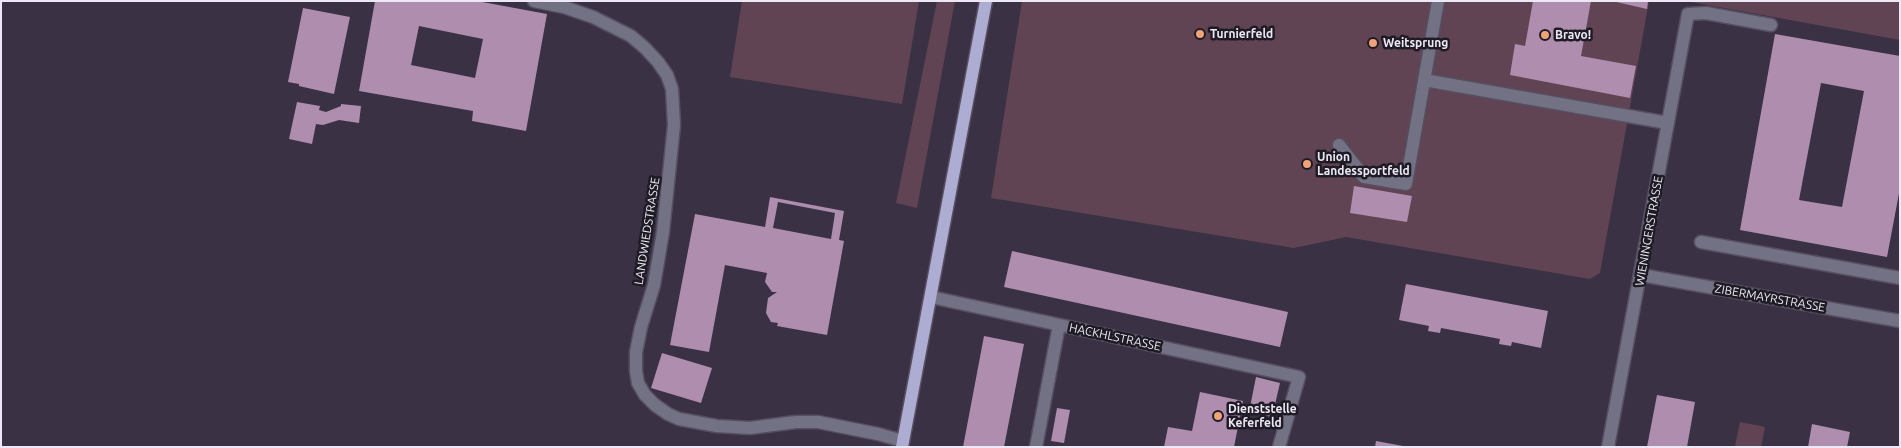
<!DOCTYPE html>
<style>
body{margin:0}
#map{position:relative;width:1901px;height:448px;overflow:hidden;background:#3a3145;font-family:Ubuntu,sans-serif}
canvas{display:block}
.frame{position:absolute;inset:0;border:2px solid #ede8f5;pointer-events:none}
</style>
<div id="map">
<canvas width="1901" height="448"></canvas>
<div class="frame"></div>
</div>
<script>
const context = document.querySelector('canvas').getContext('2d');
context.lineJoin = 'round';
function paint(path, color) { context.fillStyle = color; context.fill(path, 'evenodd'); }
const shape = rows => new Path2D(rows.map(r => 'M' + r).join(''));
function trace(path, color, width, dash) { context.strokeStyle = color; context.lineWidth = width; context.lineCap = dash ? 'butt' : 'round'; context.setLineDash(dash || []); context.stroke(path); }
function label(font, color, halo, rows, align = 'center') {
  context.font = font + ' Ubuntu,sans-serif'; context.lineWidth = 5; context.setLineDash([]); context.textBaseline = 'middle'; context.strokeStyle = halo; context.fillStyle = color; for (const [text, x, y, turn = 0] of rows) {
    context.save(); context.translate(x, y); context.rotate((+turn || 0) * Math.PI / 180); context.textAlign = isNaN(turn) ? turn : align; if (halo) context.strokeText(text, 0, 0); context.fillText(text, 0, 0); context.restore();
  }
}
paint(shape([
 [742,1,919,1,902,104,730,77],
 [937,1,955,1,917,208,896,203],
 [1022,1,1649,1,1600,273,1590,279,1346,237,1294,248,991,198],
 [1691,1,1900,1,1900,40,1691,2],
 [1740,422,1765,427,1761,447,1735,446]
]), '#614453');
paint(shape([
 [375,1,477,1,547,14,526,131,472,121,473,111,359,91],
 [419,26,483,39,475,78,411,65],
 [1533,1,1591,1,1581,56,1636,66,1630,98,1510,75,1515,44,1525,46],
 [1612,1,1648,1,1647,9],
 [303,8,350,17,334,94,299,86,299,84,288,82],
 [1775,34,1900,56,1900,188,1887,257,1740,230],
 [1821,83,1864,91,1842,207,1799,200],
 [297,102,320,106,319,110,326,112,341,106,341,104,361,106,359,123,339,120,323,125,316,124,312,144,289,139],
 [1354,186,1412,196,1407,222,1350,213],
 [770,197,844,211,839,240,844,241,827,335,777,326,778,323,771,322,766,313,768,298,777,292,772,292,765,282,767,273,725,265,709,352,670,345,695,214,765,227],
 [778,202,835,213,831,239,773,228],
 [1012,251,1288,312,1280,347,1004,287],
 [1406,284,1548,311,1541,348,1512,342,1511,346,1499,344,1500,339,1441,328,1440,333,1428,331,1429,326,1399,320],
 [984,336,1024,344,1004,447,963,447],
 [662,353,712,368,701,403,651,388],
 [1256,377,1280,383,1272,417,1249,412],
 [1200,392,1243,401,1234,447,1164,447,1168,427,1192,431],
 [1657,395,1695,402,1687,447,1647,447],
 [1057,408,1070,410,1064,443,1051,441],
 [1812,424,1850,432,1847,447,1808,447],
 [1376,441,1403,446,1403,447,1375,447]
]), '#af8daf');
const minor = shape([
 [534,1,564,7,593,17,631,36,645,48,658,62,667,75,672,89,674,125,663,232,654,285,641,327,636,352,636,371,638,383,645,395,655,405,668,414,679,419,717,426,750,428,796,422,818,422,878,434,903,441],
 [1424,80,1668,123],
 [1339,145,1364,177,1406,184,1438,1],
 [1701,242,1900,278],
 [1641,275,1900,321],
 [931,297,1299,377,1279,447],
 [1036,447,1059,325],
 [1608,447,1688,14,1706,13,1771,25]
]);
const major = shape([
 [902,447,986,1]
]);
trace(minor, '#574e61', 15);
trace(major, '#574e61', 15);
trace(minor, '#727284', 12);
trace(major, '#adacd2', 12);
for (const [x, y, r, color] of [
 [1200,34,5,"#f0a279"],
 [1545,35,5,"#f0a279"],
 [1373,43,5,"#f0a279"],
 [1307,164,5,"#f0a279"],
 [1218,416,5,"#f0a279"]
]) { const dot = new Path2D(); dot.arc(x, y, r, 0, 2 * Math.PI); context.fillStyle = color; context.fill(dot); trace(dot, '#1f1b24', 2); }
label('bold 12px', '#ede8f5', '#1f1b24', [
 ["Turnierfeld",1210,34],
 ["Bravo!",1555,35],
 ["Weitsprung",1383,43],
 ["Union",1317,157],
 ["Landessportfeld",1317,171],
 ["Dienststelle",1228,409],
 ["Keferfeld",1228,423]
], 'left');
label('12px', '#ede8f5', '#1f1b24', [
 ["LANDWIEDSTRASSE",647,231,-81],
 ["WIENINGERSTRASSE",1649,231,-80],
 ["ZIBERMAYRSTRASSE",1770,298,10],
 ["HACKHLSTRASSE",1115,337,12]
]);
</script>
